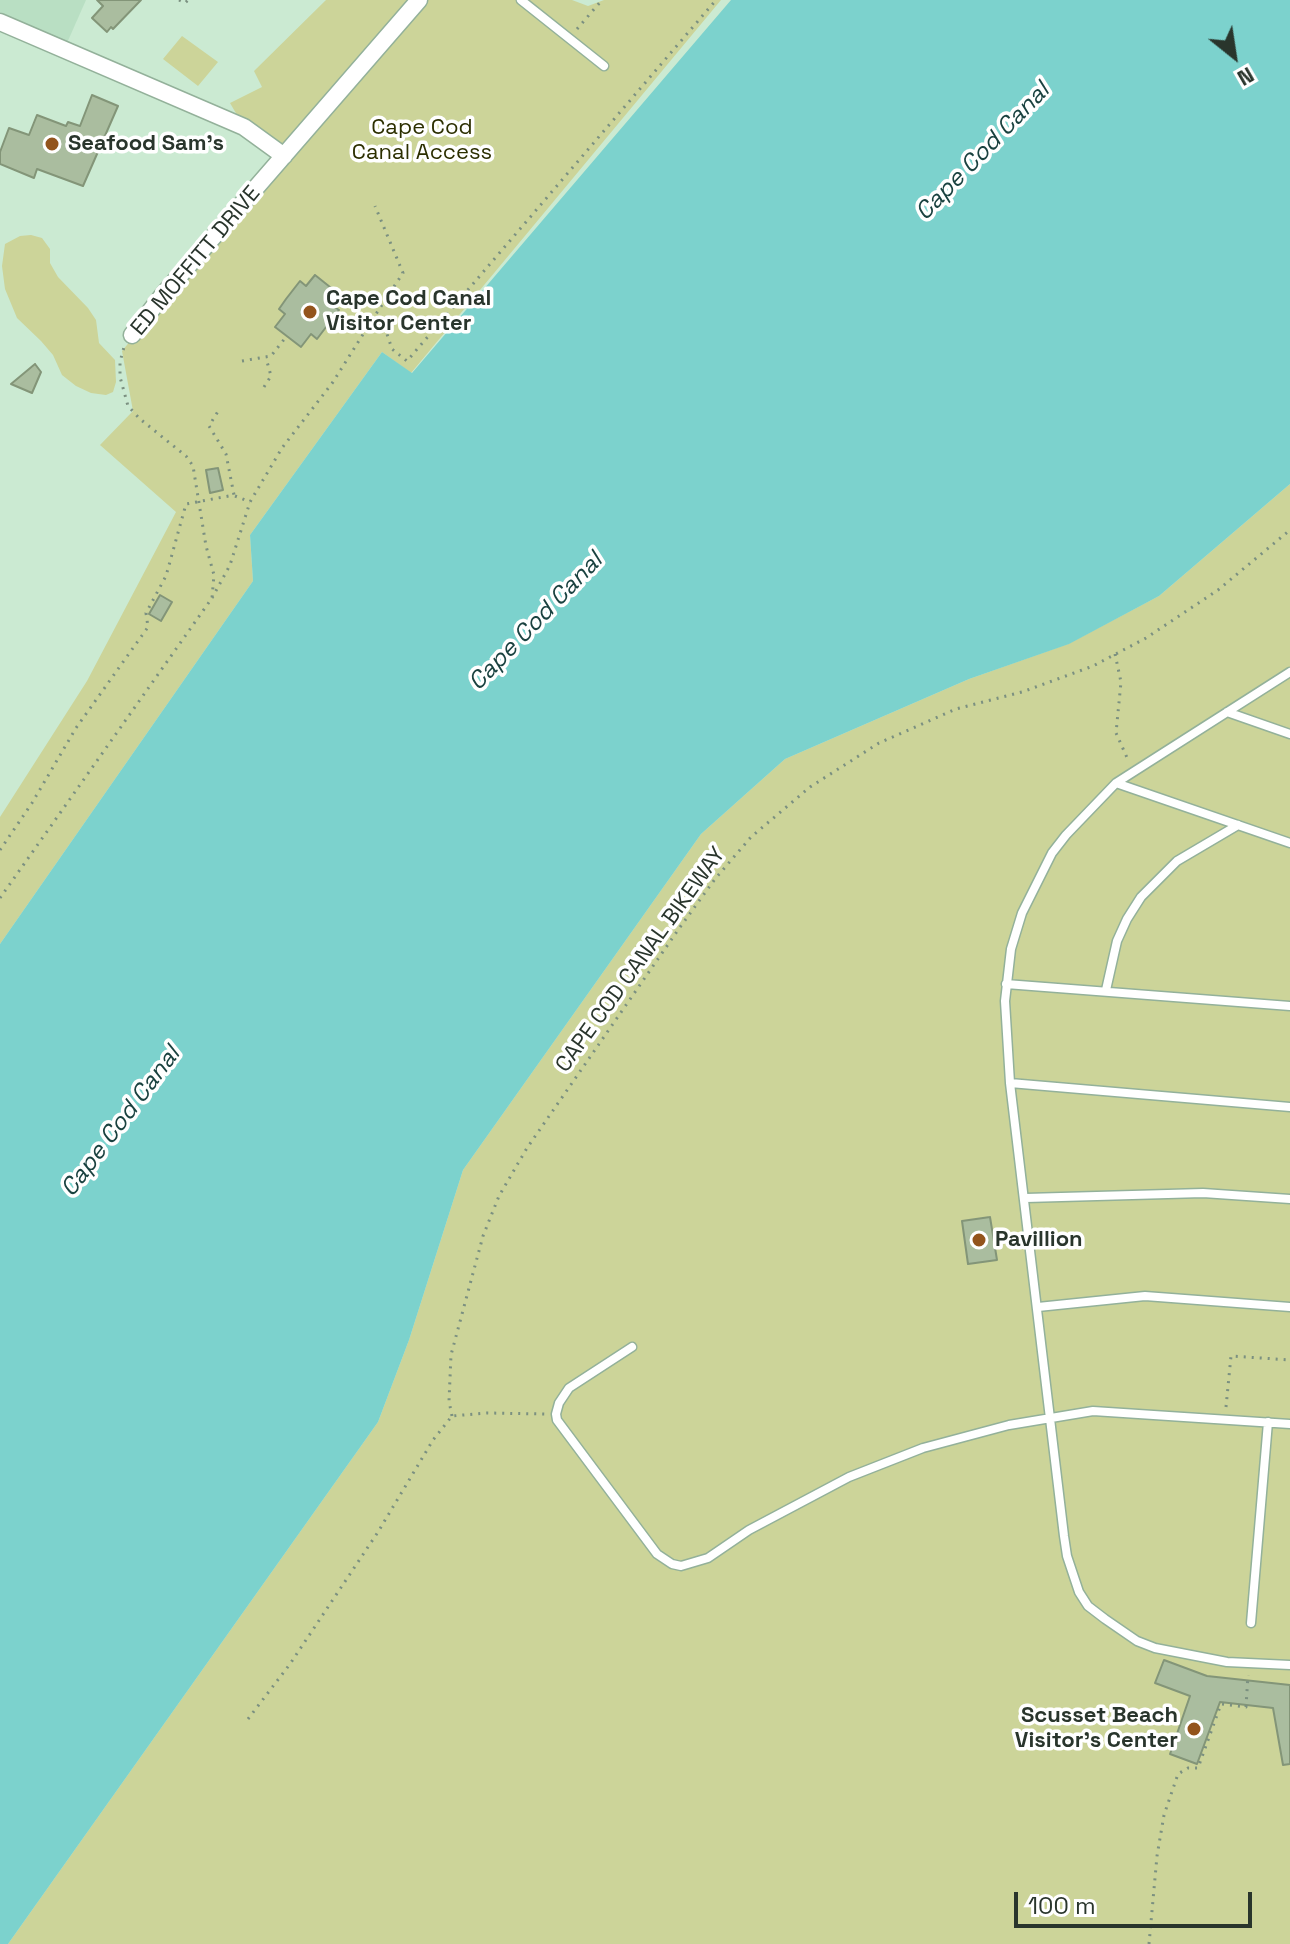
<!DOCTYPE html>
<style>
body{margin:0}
#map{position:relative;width:1290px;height:1944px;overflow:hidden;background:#cbead2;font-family:"Space Grotesk",sans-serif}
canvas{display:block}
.north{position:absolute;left:1194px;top:16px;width:80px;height:80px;-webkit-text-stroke:6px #fff;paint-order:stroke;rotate:150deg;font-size:22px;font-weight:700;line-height:32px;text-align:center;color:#29352c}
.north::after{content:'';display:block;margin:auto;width:28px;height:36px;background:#29352c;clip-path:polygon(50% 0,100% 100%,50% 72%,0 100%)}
.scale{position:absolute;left:1014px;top:1892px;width:238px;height:36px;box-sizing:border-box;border:4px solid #29352c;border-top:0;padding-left:10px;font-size:24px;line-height:28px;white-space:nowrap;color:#29352c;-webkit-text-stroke:6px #fff;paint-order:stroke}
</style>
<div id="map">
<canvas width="1290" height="1944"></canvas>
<div class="north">N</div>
<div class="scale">100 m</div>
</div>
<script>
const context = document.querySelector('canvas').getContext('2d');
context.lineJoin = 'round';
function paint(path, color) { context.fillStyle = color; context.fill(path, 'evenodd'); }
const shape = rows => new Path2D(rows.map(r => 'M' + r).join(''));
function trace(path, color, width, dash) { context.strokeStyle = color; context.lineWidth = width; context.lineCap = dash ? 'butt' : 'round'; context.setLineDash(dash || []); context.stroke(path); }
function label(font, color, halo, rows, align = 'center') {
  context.font = font + ' "Space Grotesk",sans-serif'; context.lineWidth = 7; context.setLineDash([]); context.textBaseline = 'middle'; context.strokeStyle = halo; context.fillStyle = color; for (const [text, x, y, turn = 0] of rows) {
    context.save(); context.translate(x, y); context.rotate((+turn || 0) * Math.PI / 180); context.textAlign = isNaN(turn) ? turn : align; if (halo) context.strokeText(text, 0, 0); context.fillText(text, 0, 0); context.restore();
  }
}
paint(shape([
 [0,0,86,0,67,43,0,12]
]), '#b9dfc3');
paint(shape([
 [326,0,572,0,588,6,604,0,721,0,411,373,382,352,250,535,253,581,0,944,0,817,87,681,176,512,100,445,133,411,122,351,283,156,244,127,230,103,262,87,254,71],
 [182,36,218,62,198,86,163,59],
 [31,235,42,238,50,249,50,263,58,277,88,308,96,320,99,343,115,360,116,382,113,392,106,395,91,393,76,386,62,375,53,355,41,341,17,318,5,289,2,266,5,244,20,236],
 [1290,484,1290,1944,8,1944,378,1422,409,1340,463,1170,701,834,785,759,969,679,1068,644,1159,596]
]), '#ccd499');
paint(shape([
 [731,0,1290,0,1290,484,1159,596,1069,644,969,679,785,759,701,834,463,1170,409,1340,378,1422,8,1944,0,1944,0,944,253,581,250,535,382,352,412,373]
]), '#7cd2cd');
const building = shape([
 [97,0,141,0,113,29,111,27,107,32,92,18,103,6,97,0],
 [92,95,118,106,83,186,37,169,34,178,0,164,0,152,9,128,29,135,37,115,66,126,68,122,80,126,92,95],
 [315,275,340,295,332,305,339,310,317,339,311,334,301,347,275,327,285,314,279,309,286,299,300,281,306,286,315,275],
 [35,364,41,372,32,393,11,384,35,364],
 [218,468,223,490,210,493,206,470,218,468],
 [160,595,172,602,161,621,149,614,160,595],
 [990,1217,997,1260,968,1264,962,1221,990,1217],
 [1164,1660,1207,1676,1290,1685,1290,1764,1283,1765,1273,1708,1220,1702,1197,1764,1170,1754,1190,1696,1155,1683,1164,1660]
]);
paint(building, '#aabd9f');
trace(building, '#839578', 2);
const lane = shape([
 [521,0,604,66],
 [1290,672,1116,783,1066,835,1052,853,1022,913,1011,949,1005,1001,1010,1083,1064,1536,1067,1556,1079,1592,1088,1606,1105,1619,1137,1641,1155,1648,1227,1662,1290,1665],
 [1227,712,1290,734],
 [1116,783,1290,843],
 [1006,984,1290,1006],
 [1106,990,1117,941,1127,919,1141,897,1177,861,1238,825],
 [1010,1083,1290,1107],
 [1026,1198,1203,1193,1290,1199],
 [1038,1307,1145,1296,1290,1307],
 [632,1347,569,1388,559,1403,556,1414,557,1420,657,1554,672,1564,681,1566,708,1558,749,1530,849,1477,923,1448,1009,1425,1093,1411,1290,1424],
 [1251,1623,1268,1422]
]);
const street = shape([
 [0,22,244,127,284,156],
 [132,335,162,296,419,0]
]);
trace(lane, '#93b19a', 11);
trace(street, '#93b19a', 19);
trace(shape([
 [179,0,185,3,188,0],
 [577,29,602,0],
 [372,320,403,273,375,206],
 [242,361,271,356,286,337],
 [264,387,271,376,266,358],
 [235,496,250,502],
 [212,598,230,565,250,502,282,448,333,382,372,320,387,334,392,349,407,361,716,0],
 [1115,654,1121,682,1116,733,1129,762],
 [0,850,32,803,76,728,148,627,146,613,166,576,186,504,234,495,226,454,209,426,220,408],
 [0,898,212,598,214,575,206,546,193,466,186,456,140,419,128,406,120,377,120,362,124,347],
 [1226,1407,1231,1356,1290,1360],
 [452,1416,449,1401,451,1355,483,1236,499,1196,527,1148,678,930,715,879,751,837,810,787,879,743,956,709,1022,692,1093,666,1146,638,1218,590,1290,530],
 [248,1719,290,1664,378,1532,433,1440,452,1416,487,1413,547,1414],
 [1149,1944,1157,1856,1164,1815,1178,1774,1188,1768,1198,1768,1221,1704,1246,1707,1248,1675]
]), '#7b9080', 3, [2, 6]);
trace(lane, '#fff', 8);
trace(street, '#fff', 16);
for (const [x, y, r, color] of [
 [52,144,8,"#93541c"],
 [310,312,8,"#93541c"],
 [979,1240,8,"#93541c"],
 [1194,1729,8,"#93541c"]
]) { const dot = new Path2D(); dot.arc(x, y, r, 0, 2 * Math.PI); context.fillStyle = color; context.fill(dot); trace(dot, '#fff', 3); }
label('22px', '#2c2f00', '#fff', [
 ["Cape Cod",422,128],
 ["Canal Access",422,153]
]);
label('bold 22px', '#29352c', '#fff', [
 ["Seafood Sam's",68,144],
 ["Cape Cod Canal",326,299],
 ["Visitor Center",326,324],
 ["Pavillion",995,1240],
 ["Scusset Beach",1178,1716,"right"],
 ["Visitor's Center",1178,1741,"right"]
], 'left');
label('22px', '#29352c', '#fff', [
 ["ED MOFFITT DRIVE",196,261,-50],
 ["CAPE COD CANAL BIKEWAY",641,960,-54]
]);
label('italic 24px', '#1a4240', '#fff', [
 ["Cape Cod Canal",983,152,-46],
 ["Cape Cod Canal",536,622,-46],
 ["Cape Cod Canal",121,1122,-53]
]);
</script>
